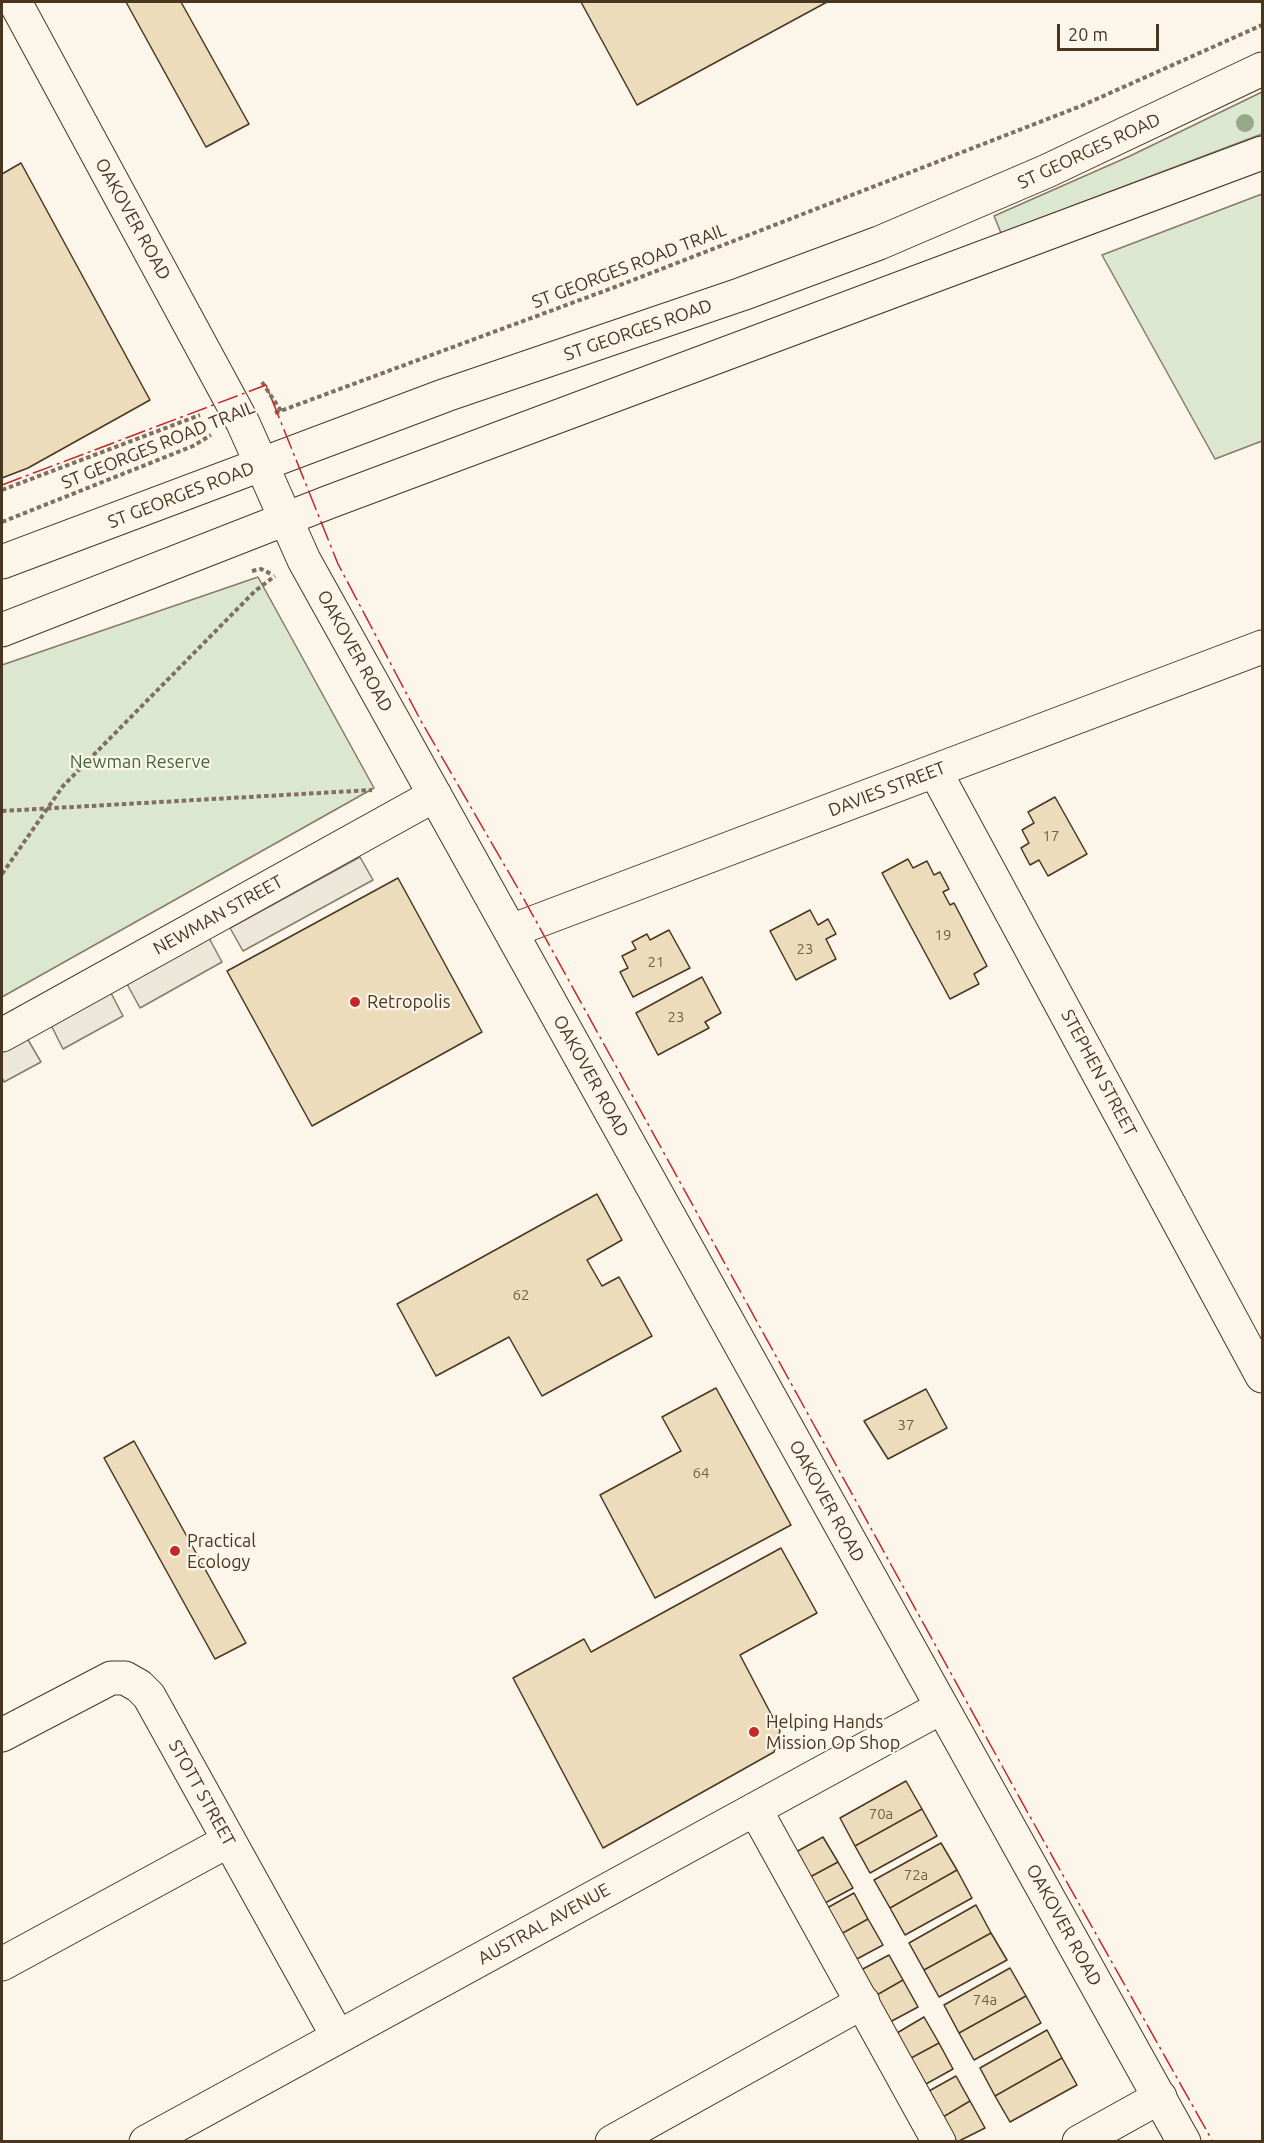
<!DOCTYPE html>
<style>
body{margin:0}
#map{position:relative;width:1264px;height:2143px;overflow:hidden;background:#fbf6e9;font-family:Ubuntu,sans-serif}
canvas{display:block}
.frame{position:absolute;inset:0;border:3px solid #4a3520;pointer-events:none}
.scale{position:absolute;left:1057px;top:24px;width:102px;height:27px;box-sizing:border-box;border:3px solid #4a3520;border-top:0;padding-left:8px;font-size:18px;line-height:21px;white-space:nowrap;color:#4a3520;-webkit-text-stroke:4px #fbf6e9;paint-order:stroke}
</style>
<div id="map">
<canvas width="1264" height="2143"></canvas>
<div class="frame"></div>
<div class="scale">20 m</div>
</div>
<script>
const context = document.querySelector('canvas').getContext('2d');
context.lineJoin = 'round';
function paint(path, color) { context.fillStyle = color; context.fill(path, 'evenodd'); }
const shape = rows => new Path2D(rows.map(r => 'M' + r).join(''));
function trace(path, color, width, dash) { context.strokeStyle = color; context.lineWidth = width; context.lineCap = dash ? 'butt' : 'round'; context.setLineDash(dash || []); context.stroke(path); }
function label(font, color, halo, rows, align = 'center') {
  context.font = font + ' Ubuntu,sans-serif'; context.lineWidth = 4.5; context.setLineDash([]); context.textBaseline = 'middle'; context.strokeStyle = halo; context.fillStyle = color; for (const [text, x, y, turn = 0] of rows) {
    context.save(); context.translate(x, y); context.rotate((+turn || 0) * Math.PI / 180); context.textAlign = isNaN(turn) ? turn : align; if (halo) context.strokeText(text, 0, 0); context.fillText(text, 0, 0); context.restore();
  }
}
const green = shape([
 [1262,92,1262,134,1001,233,994,216,1130,156,1262,92],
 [1262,194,1262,441,1215,459,1102,255,1262,194],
 [258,577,374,788,2,997,2,665,258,577]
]);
paint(green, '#dce7d0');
trace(green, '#887966', 1.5);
const parking = shape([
 [360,857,373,880,243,951,230,928,360,857],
 [209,938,222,962,140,1008,127,984,209,938],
 [111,993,123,1016,63,1049,51,1025,111,993],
 [27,1038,41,1062,4,1082,2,1077,2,1052,27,1038]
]);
paint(parking, '#ede7d9');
trace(parking, '#887966', 1.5);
const building = shape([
 [126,2,181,2,249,124,206,147,126,2],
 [581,2,827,2,637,105,581,2],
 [21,163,150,400,28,468,2,478,2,174,21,163],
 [1055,797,1087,854,1048,876,1039,860,1030,865,1021,848,1029,843,1022,830,1034,823,1028,812,1055,797],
 [908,859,913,868,927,861,934,875,940,872,949,889,943,892,950,905,954,903,987,966,974,974,979,984,950,999,882,873,908,859],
 [398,878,482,1032,312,1126,227,971,398,878],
 [810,910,818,925,828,919,836,934,826,939,836,959,796,980,770,931,810,910],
 [669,930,690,968,633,997,620,972,628,968,622,956,636,949,632,942,647,934,650,940,669,930],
 [702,977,721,1013,705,1022,709,1028,658,1055,636,1013,702,977],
 [597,1194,622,1240,587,1260,602,1286,619,1277,652,1336,542,1396,509,1337,436,1376,397,1304,597,1194],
 [716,1388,791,1525,655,1598,600,1495,681,1451,662,1417,716,1388],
 [926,1389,947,1428,888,1459,864,1421,926,1389],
 [134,1441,246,1643,215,1659,104,1458,134,1441],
 [781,1548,817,1613,740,1655,780,1731,774,1752,603,1848,513,1678,584,1639,591,1652,781,1548],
 [906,1781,922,1809,855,1846,840,1818,906,1781],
 [922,1809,937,1836,870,1873,855,1846,922,1809],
 [823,1837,838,1862,810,1877,796,1852,823,1837],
 [941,1843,957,1870,890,1908,874,1880,941,1843],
 [838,1862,853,1888,825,1903,810,1877,838,1862],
 [957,1870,972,1898,905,1935,890,1908,957,1870],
 [854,1893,868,1919,841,1934,827,1908,854,1893],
 [976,1905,991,1933,924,1970,909,1943,976,1905],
 [868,1919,883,1945,855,1960,841,1934,868,1919],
 [991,1933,1007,1960,939,1997,924,1970,991,1933],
 [889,1955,903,1980,875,1996,861,1970,889,1955],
 [1010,1968,1026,1996,959,2033,944,2005,1010,1968],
 [903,1980,918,2007,890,2022,875,1996,903,1980],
 [1026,1996,1041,2023,974,2060,959,2033,1026,1996],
 [924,2017,939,2043,911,2058,897,2033,924,2017],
 [1047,2030,1062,2058,995,2096,980,2068,1047,2030],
 [939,2043,953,2069,926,2084,911,2058,939,2043],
 [1062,2058,1077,2085,1010,2122,995,2096,1062,2058],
 [956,2076,970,2101,943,2117,929,2091,956,2076],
 [970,2101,985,2128,957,2142,943,2117,970,2101]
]);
paint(building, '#ecdcbc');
trace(building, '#4a3520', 1.5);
const minor = shape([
 [15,2,243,423,304,560,1184,2142],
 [935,771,1262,1376],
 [511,931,1262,647],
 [2,1035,435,795],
 [2,1735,111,1678,125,1678,139,1686,149,1696,338,2037],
 [755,1809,939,2142],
 [2,1964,228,1841],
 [146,2142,942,1707],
 [612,2142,863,2002],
 [1079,2142,1160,2097]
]);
const highway = shape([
 [2,562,446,395,742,294,879,243,1047,171,1262,69],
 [2,630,329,502,1262,153]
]);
trace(minor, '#4a3520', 35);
trace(highway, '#4a3520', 35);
trace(shape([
 [262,382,281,411],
 [275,413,615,287,1081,106,1262,25],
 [2,490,200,415],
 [2,522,193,446,211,435],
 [252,571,261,569,273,575],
 [2,811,372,790],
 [2,874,63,786,255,591,275,576]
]), '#7f6f5c', 4, [4.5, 3]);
trace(minor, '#fbf6e9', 33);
trace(highway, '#fbf6e9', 33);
trace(shape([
 [2,485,266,385,338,564,421,721,520,892,1028,1813,1213,2142]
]), '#c62828', 1.5, [21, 4.5, 3, 4.5]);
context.fillStyle = '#96a887';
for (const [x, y] of [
 [1245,123]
]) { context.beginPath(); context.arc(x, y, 9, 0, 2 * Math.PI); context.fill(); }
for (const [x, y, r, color] of [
 [355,1002,6,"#c62828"],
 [175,1551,6,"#c62828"],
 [754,1732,6,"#c62828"]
]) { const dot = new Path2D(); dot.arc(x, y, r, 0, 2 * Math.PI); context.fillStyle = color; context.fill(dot); trace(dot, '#fbf6e9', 2); }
label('15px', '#725f47', null, [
 ["17",1051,836],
 ["19",943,935],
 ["23",805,949],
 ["21",656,962],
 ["23",676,1017],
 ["62",521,1295],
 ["37",906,1425],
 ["64",701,1473],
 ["70a",881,1814],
 ["72a",916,1875],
 ["74a",985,2000]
]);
label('18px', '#4a3520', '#fbf6e9', [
 ["ST GEORGES ROAD",1089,151,-25],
 ["OAKOVER ROAD",133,219,61],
 ["ST GEORGES ROAD TRAIL",629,266,-21],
 ["ST GEORGES ROAD",638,330,-19],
 ["ST GEORGES ROAD TRAIL",158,445,-22],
 ["ST GEORGES ROAD",181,495,-21],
 ["OAKOVER ROAD",355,651,61],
 ["DAVIES STREET",887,789,-21],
 ["NEWMAN STREET",218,915,-29],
 ["STEPHEN STREET",1099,1073,62],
 ["OAKOVER ROAD",591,1076,61],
 ["OAKOVER ROAD",827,1501,61],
 ["STOTT STREET",202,1793,61],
 ["AUSTRAL AVENUE",544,1924,-29],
 ["OAKOVER ROAD",1064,1925,61]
]);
label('18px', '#436837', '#fbf6e9', [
 ["Newman Reserve",140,762]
]);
label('18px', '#4a3520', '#fbf6e9', [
 ["Retropolis",367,1002],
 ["Practical",187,1541],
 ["Ecology",187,1562],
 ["Helping Hands",766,1722],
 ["Mission Op Shop",766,1743]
], 'left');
</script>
